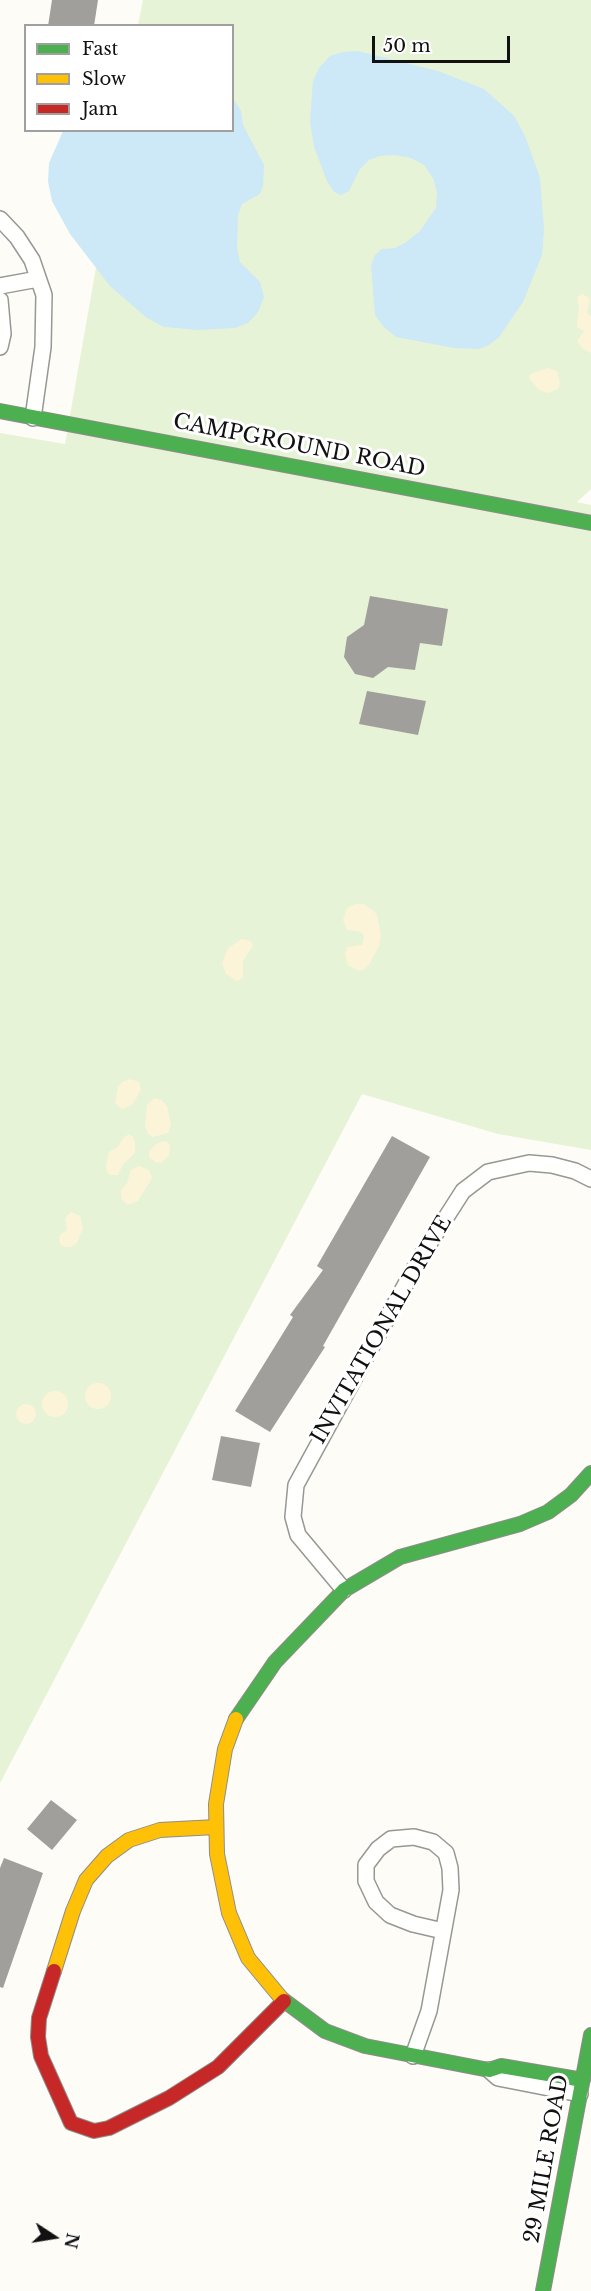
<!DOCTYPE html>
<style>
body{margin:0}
#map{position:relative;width:591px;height:2291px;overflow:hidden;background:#fdfcf7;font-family:"Libre Baskerville",serif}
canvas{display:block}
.legend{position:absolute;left:24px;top:24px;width:210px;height:108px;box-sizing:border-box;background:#fff;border:2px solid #a0a0a0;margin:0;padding:8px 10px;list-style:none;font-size:18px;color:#111}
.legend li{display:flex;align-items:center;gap:12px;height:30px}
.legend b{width:30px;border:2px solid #a0a0a0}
.north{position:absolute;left:24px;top:2207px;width:60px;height:60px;-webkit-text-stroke:4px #fff;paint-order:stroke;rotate:102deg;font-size:16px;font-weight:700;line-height:24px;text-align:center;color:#111}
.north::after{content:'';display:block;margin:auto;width:21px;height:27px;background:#111;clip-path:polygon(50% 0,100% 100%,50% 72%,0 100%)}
.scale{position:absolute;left:372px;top:36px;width:138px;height:27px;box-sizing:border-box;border:3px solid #111;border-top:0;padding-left:8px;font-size:18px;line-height:21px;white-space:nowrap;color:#111;-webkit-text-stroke:4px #fff;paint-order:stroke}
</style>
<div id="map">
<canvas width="591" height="2291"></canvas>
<ul class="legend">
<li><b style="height:8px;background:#4caf50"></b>Fast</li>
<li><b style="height:8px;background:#ffc107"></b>Slow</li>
<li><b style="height:8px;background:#c62828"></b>Jam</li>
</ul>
<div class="north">N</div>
<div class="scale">50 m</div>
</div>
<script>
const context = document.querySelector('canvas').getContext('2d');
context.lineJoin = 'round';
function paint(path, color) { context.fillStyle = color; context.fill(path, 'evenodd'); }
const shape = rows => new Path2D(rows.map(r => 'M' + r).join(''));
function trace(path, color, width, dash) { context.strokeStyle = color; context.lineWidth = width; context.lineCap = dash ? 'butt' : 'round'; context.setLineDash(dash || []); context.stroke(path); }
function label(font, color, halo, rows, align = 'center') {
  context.font = font + ' "Libre Baskerville",serif'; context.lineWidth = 6; context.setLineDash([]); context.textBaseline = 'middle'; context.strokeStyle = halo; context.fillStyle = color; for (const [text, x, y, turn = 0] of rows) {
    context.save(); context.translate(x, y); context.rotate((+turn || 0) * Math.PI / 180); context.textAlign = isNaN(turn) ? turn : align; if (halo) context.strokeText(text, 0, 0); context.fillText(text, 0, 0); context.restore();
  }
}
paint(shape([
 [143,0,591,0,591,489,577,502,591,505,591,1150,498,1134,362,1094,0,1783,0,433,65,444,120,131,232,130,232,26,138,25]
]), '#e7f3d7');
paint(shape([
 [583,294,590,299,587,313,591,316,591,353,582,348,577,341,584,331,577,327,577,324,579,309,577,297],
 [548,368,557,371,560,384,558,389,547,393,539,390,529,378,531,374],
 [356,904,363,904,374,911,377,915,381,935,379,946,370,963,365,969,359,971,348,965,345,955,347,947,362,945,364,936,361,932,347,930,343,920,347,908],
 [242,939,251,941,253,946,243,961,243,978,237,981,226,974,222,963,228,948],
 [130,1079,139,1082,141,1090,132,1105,122,1109,115,1103,118,1087,122,1082],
 [154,1098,161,1100,167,1106,171,1125,168,1133,153,1137,148,1134,145,1125,147,1105],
 [129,1134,133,1137,135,1142,135,1153,123,1164,118,1175,110,1175,107,1172,106,1165,109,1152,118,1147,123,1138],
 [163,1141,168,1142,170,1146,169,1155,162,1163,155,1162,149,1157,149,1152,155,1145],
 [139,1166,149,1170,152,1178,138,1201,127,1205,121,1198,121,1190,127,1183,131,1170],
 [71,1212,80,1216,83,1228,77,1243,71,1247,65,1247,60,1244,59,1238,60,1235,67,1230,65,1218],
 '85 1396a13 13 0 1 1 26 0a13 13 0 1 1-26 0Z',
 '42 1404a13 13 0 1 1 26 0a13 13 0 1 1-26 0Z',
 '16 1414a10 10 0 1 1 20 0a10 10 0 1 1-20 0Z'
]), '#fcf4d9');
paint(shape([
 [358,51,438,71,484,89,514,116,525,136,540,178,544,230,542,255,523,302,499,337,489,345,479,349,454,348,396,337,384,327,375,315,371,265,375,255,382,249,395,248,405,243,420,231,436,208,437,192,433,178,424,165,411,158,395,155,380,156,369,160,360,169,349,191,341,195,334,192,327,181,314,147,310,121,313,81,319,68,330,56,343,52],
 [233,98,241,111,243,125,264,165,263,186,260,194,242,204,238,215,237,248,240,262,260,282,264,297,258,312,248,323,235,328,198,330,164,327,147,318,110,286,70,234,52,201,48,182,49,163,63,131,232,130]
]), '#cde8f7');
paint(shape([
 [52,0,98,0,94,26,48,26],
 [370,596,448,609,442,646,420,643,415,670,388,667,373,678,355,674,344,657,347,637,364,625],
 [367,691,426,701,418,735,359,724],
 [392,1136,430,1157,323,1346,325,1347,270,1432,235,1411,293,1317,290,1315,323,1270,317,1266],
 [221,1436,260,1443,251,1487,212,1480],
 [51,1800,77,1820,52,1850,27,1829],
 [4,1858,43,1873,3,1988,0,1987,0,1868]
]), '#a19f9c');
const street = shape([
 [0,219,17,237,32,260,44,295,43,347,33,418],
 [0,286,38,279],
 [0,300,3,334,0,347],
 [344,1590,298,1535,293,1517,296,1485,420,1258,463,1191,488,1172,529,1163,552,1165,575,1171,591,1179],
 [413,2056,429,2011,451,1890,450,1868,446,1853,433,1842,414,1837,391,1839,378,1849,366,1865,366,1881,376,1902,390,1915,413,1924,443,1931],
 [489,2070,498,2078,580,2094]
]);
const fast = shape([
 [0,411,591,523],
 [236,1719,275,1662,344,1590,400,1557,520,1524,548,1512,571,1495,591,1473],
 [282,1999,325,2031,365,2046,489,2070,501,2066,583,2080],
 [543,2291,591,2035]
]);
const slow = shape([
 [236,1719,225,1749,216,1804,217,1854,229,1913,248,1958,282,1999],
 [54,1971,73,1911,86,1880,107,1856,129,1840,160,1830,216,1827]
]);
const jam = shape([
 [54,1971,39,2018,38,2037,41,2056,71,2123,94,2131,109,2128,169,2098,218,2067,284,2001]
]);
trace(street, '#979795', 18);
trace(fast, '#8e8d8b', 16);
trace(slow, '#8e8d8b', 16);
trace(jam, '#8e8d8b', 16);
trace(street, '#fffffe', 15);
trace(fast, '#4caf50', 14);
trace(slow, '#ffc107', 14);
trace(jam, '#c62828', 14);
label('21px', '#111', '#fff', [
 ["CAMPGROUND ROAD",299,446,11],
 ["INVITATIONAL DRIVE",382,1330,-60],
 ["29 MILE ROAD",547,2159,-80]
]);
</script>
